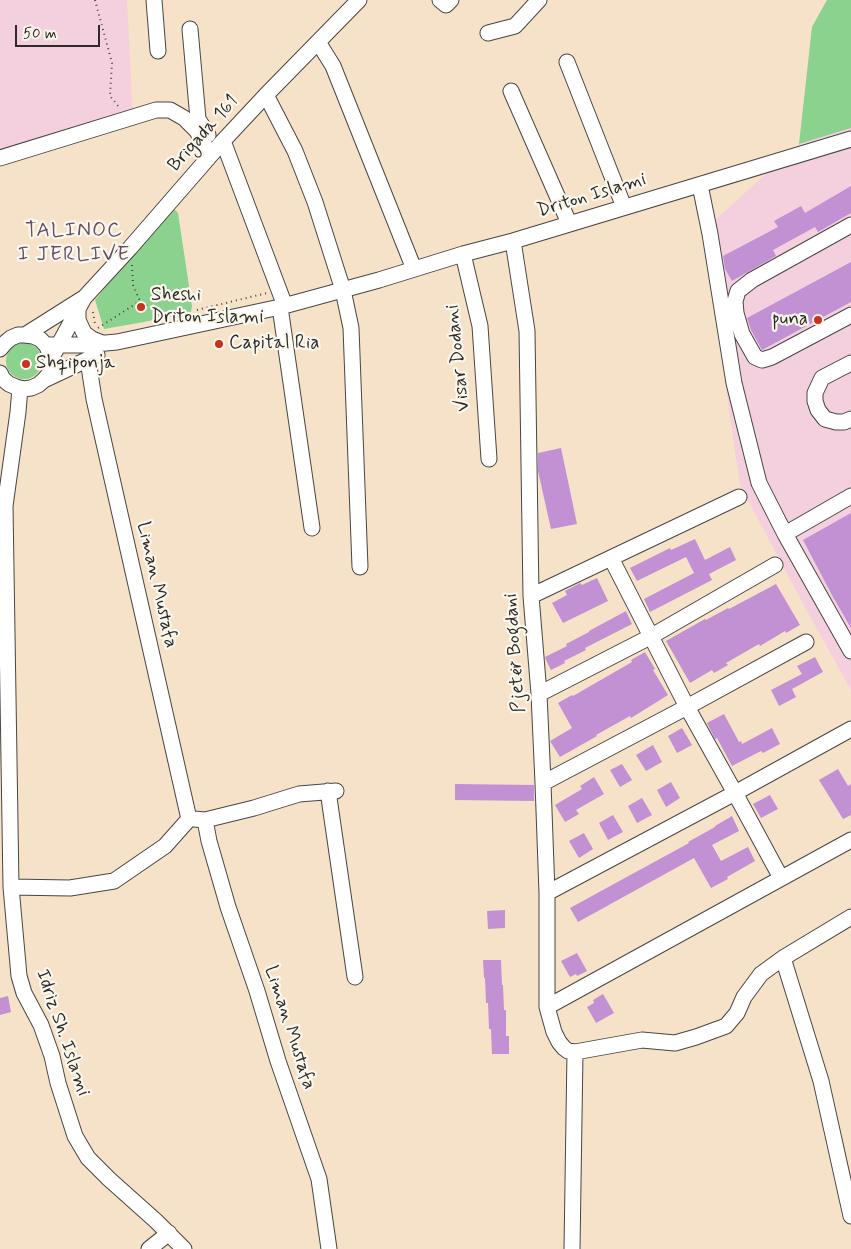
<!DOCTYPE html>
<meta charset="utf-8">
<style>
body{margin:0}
#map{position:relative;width:851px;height:1249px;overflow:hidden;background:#f5e2c8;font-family:Mynerve,sans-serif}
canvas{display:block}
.scale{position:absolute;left:15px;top:25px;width:85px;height:22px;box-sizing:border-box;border:2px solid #2b2b2b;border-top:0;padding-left:6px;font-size:15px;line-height:18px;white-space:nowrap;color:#2b2b2b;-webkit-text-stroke:4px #fbf7ec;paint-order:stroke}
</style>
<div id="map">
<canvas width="851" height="1249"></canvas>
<div class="scale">50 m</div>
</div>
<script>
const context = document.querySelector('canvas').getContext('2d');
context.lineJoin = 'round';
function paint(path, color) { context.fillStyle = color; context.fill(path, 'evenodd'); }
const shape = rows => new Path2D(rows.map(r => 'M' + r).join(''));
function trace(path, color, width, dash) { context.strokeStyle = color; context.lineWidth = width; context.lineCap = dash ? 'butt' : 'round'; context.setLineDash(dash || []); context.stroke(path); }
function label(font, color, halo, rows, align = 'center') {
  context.font = font + ' Mynerve,sans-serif'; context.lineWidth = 4.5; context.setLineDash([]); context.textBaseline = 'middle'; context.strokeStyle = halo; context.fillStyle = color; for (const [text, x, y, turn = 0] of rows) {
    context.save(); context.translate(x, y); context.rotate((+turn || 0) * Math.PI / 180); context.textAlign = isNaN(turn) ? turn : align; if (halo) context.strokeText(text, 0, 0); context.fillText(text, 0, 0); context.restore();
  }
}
paint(shape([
 [0,0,127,0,133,117,0,164],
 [851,128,851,690,807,611,740,485,703,231,799,144]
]), '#f4cfdd');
paint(shape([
 [827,0,851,0,851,128,799,144,812,27],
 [174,209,178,213,192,306,191,312,144,322,104,329,95,300,125,263],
 '6 361a18 18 0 1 1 36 0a18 18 0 1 1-36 0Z'
]), '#8ad28d');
paint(shape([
 [851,186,851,213,818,232,815,227,773,250,776,256,732,281,725,269,723,256,778,227,774,221,801,206,805,213],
 [851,262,851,302,762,350,751,330,747,318],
 [561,448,577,524,551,529,538,471,538,453],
 [851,513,851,628,833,597,803,540],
 [695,539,705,560,730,547,736,560,709,574,712,580,650,612,644,599,694,573,686,557,637,581,630,568,670,548,671,550],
 [597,578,608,601,563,623,552,603,567,595,565,591,580,583,582,585],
 [776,584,800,625,786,633,785,631,760,646,759,644,726,663,728,665,714,673,712,670,690,683,666,641,705,619,706,620,728,608,729,609],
 [626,611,632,624,585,648,586,650,564,661,565,663,551,670,546,660,545,657,567,646,566,644,589,632,589,631],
 [645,652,655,669,653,670,668,695,631,718,630,716,596,735,597,736,560,757,550,741,572,728,558,703,572,695,573,696,632,662,631,660],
 [815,657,823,672,792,689,796,697,779,706,771,690,802,674,797,666],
 [724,714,739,742,741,741,742,744,772,728,780,744,763,753,761,751,732,766,717,738,715,739,707,723],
 [682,728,692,745,677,753,668,736],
 [653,745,662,762,646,771,636,755],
 [622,764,632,780,620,787,610,770],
 [838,769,848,786,851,784,851,815,843,819,819,780],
 [594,777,604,794,576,810,579,814,565,822,555,805,582,789,580,786],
 [671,782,680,798,666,807,657,790],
 [455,784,534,785,534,801,455,800],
 [770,795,778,809,761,818,753,804],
 [642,798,652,815,637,823,628,806],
 [613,815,623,832,608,840,599,823],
 [732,816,739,831,712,845,721,861,748,847,755,861,727,877,728,879,711,888,694,858,578,922,570,908,689,843,688,842,715,827,715,826],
 [584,833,593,849,579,858,569,841],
 [505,910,505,928,488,929,487,911],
 [577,953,587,971,577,976,576,974,570,977,561,961],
 [483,960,501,960,502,985,503,985,504,1010,506,1010,506,1036,509,1036,509,1054,492,1054,491,1029,489,1029,488,1003,486,1003,485,978,484,978],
 [603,994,614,1013,596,1023,587,1007,594,1003,593,1000],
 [8,996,11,1012,0,1015,0,998]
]), '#c291d4');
const minor = shape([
 [154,0,158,51],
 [440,0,446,5,451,0],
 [190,29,198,119,208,135],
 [488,33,515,26,539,0],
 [318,42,333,66,414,269],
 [567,62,624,207],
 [511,91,569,223],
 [266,95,295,151,315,202,343,290,351,328,360,567],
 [223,141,285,306],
 [0,158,156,110,170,110,184,118,197,131,210,156],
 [700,185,710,234,734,383,759,483,785,534,851,651],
 [851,225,752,280,738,291,735,301,736,313,742,334,755,357,762,360,772,357,851,315],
 [513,241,527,331,531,596,539,694,543,783,547,893,547,1007,554,1032,559,1042,564,1048,568,1051,575,1052,642,1040,675,1043,696,1037,726,1026,737,1013,744,997,761,974,783,958,851,917],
 [463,254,480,326,489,459],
 [280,307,312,528],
 [78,309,78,320,84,333,92,339,102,343],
 [25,335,82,299],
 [46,345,83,345,117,342,280,307,379,280,463,254,513,241,851,139],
 [0,349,5,343,11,338,18,335,25,335,33,336,40,339,46,345,49,351,51,359,51,366,49,374,44,380,38,385,31,388,23,389,16,387,9,384,3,379,0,373],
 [51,359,84,298,130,248,223,141,266,95,359,0],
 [851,363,822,378,815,393,815,401,818,410,825,419,836,422,844,422,851,419],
 [44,380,97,355],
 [20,388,18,412,5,506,11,887,19,976,24,993,41,1025,52,1056,58,1083,75,1136,88,1158,109,1179,156,1221,184,1249],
 [785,534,851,496],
 [611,558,687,707,735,793,781,878],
 [531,596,739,497],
 [539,694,650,637,775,565],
 [543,783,687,707,806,642],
 [328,791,355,977],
 [194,819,205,820,254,808,299,794,336,791],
 [205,820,209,841,228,907,257,991,278,1061,319,1179,329,1249],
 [11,887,70,888,114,881,165,846,189,819,94,399,88,360],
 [547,893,735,793,851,729],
 [783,958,821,1081,851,1216],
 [547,1007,851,840],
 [149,1249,169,1233],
 [572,1249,575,1052]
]);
trace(minor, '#494643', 17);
trace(shape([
 [95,0,112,63,110,96,119,107],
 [132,265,133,285,140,301,165,318],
 [197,310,267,293],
 [93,312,95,324],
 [98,328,140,301]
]), '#494643', 2, [1, 4]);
trace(minor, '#fff', 15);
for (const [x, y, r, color] of [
 [141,307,5,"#c8321e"],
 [818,320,5,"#c8321e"],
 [219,344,5,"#c8321e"],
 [26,364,5,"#c8321e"]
]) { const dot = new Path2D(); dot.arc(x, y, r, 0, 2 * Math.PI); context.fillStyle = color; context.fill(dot); trace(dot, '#fbf7ec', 2); }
label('19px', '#2b2b2b', '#fbf7ec', [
 ["Brigada 161",204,134,-48],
 ["Driton Islami",592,196,-17],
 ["Visar Dodani",459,358,-96],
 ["Liman Mustafa",156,585,77],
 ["Pjetër Bogdani",516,653,-94],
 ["Liman Mustafa",289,1028,72],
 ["Idriz Sh. Islami",62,1033,71]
]);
label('19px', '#2b2b2b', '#fbf7ec', [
 ["Sheshi",151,296],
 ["Driton Islami",151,318],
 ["puna",808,320,"right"],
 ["Capital Ria",229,344],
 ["Shqiponja",36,364]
], 'left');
context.letterSpacing = '1px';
label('21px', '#604f66', '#fbf7ec', [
 ["TALINOC",74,232],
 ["I JERLIVE",74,256]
]);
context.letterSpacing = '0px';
</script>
